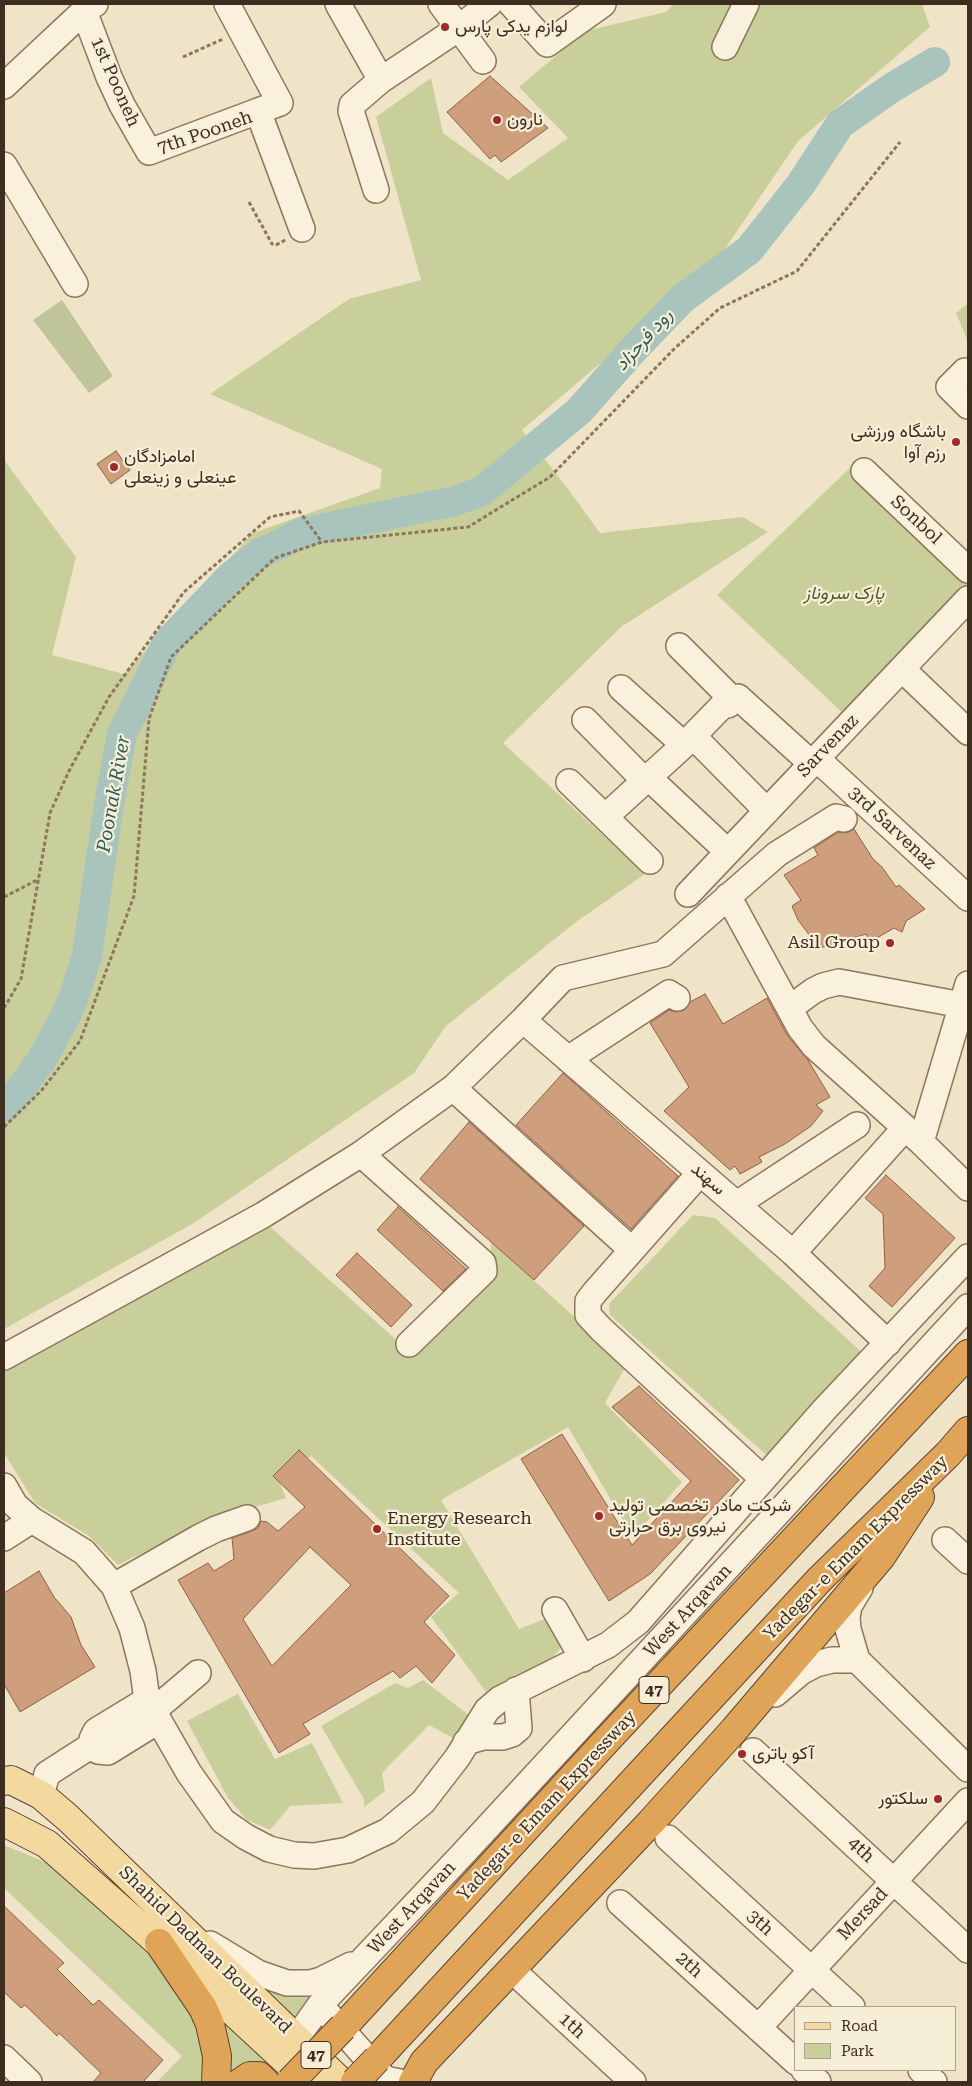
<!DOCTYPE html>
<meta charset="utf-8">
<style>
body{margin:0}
#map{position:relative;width:972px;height:2086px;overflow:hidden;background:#f0e4c8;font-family:"Roboto Serif",serif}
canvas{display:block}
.frame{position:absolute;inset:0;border:5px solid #3d2e20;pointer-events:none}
.legend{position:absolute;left:794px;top:2006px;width:162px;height:65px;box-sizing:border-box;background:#f7eed8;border:1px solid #ada18e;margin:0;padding:6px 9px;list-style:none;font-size:15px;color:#3d2e20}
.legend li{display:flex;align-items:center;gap:10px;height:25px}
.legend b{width:25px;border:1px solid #ada18e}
</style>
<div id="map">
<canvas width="972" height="2086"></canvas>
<div class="frame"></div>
<ul class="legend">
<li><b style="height:6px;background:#f3d9a0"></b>Road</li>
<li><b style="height:14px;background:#c9cf9b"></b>Park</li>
</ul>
</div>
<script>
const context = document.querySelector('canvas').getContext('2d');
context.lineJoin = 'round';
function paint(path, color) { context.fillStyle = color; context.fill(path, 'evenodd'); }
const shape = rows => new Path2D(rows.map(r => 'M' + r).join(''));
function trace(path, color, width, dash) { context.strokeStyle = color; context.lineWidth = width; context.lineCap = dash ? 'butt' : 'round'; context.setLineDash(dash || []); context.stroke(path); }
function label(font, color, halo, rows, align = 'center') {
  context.font = font + ' "Roboto Serif",Vazirmatn,serif'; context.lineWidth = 4.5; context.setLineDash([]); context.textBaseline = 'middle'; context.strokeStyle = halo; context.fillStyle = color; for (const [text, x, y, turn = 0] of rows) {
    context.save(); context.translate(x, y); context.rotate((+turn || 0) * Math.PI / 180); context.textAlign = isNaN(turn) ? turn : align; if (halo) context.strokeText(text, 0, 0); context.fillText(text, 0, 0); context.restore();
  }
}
paint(shape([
 [674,4,922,4,930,27,798,141,712,268,522,430,568,489,600,533,743,517,768,532,621,627,503,743,645,874,576,922,446,1026,414,1073,194,1223,4,1329,4,460,76,557,52,655,124,674,253,533,380,488,382,469,210,394,349,299,421,280,376,117,431,78,443,133,508,180,568,138,519,87,585,31,666,12],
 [968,303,968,342,956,313],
 [851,467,968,580,968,590,846,716,717,595],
 [693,1215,715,1218,867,1357,773,1461,610,1315,609,1304],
 [266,1223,411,1353,490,1279,491,1242,627,1364,605,1403,682,1482,633,1537,568,1427,441,1500,519,1629,550,1617,565,1643,550,1661,486,1692,431,1617,459,1593,311,1456,278,1479,286,1498,207,1521,118,1565,89,1536,35,1503,4,1453,4,1366],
 [423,1680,470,1716,453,1738,429,1725,382,1773,385,1791,364,1807,364,1799,321,1726,395,1683,408,1688],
 [238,1694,275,1759,312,1743,343,1803,290,1806,270,1830,247,1820,228,1798,187,1721],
 [4,1845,50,1864,160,1964,203,2030,208,2068,204,2082,157,2082,182,2056,4,1888],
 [251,1977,324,1983,296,2026],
 [211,2009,282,2068,273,2078,259,2064,250,2062,241,2065,228,2082]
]), '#c9cf9b');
paint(shape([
 [62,300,113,376,89,393,33,320]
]), '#bfc49a');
trace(shape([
 [4,1107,17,1093,41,1061,67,1013,75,994,87,955,109,804,122,734,167,643,230,577,260,553,281,544,301,533,455,501,482,491,579,411,632,351,683,298,749,250,801,184,840,124,893,87,935,62]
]), '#a9c4bc', 30);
const building = shape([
 [490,76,548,128,501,162,495,155,490,159,447,112,490,76],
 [116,451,130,470,111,484,97,464,116,451],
 [854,829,873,859,882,867,896,887,899,885,925,909,906,921,902,932,894,928,870,942,866,934,820,948,815,934,810,936,798,920,792,906,801,900,784,875,818,855,814,848,838,832,847,833,854,829],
 [705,994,723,1024,767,998,787,1035,808,1060,830,1097,816,1105,823,1111,811,1126,785,1144,759,1157,762,1162,740,1174,735,1166,730,1170,664,1111,689,1087,650,1023,669,1010,677,1012,684,1010,690,1002,705,994],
 [563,1073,678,1176,631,1229,516,1125,563,1073],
 [469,1122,584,1226,534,1280,420,1179,469,1122],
 [886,1175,955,1238,892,1307,869,1286,885,1268,883,1214,865,1198,886,1175],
 [398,1207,466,1269,443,1291,377,1230,398,1207],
 [357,1253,412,1305,391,1327,336,1275,357,1253],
 [639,1386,739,1480,650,1574,609,1601,521,1459,562,1434,632,1545,691,1481,612,1407,639,1386],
 [299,1450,449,1596,424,1622,455,1655,432,1683,416,1666,400,1678,393,1671,303,1724,310,1734,279,1753,178,1580,208,1563,214,1571,234,1559,232,1538,252,1531,258,1528,261,1521,267,1522,278,1531,305,1507,273,1476,299,1450],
 [310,1547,351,1585,272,1666,243,1619,310,1547],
 [39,1571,54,1597,71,1617,81,1645,95,1667,20,1712,4,1684,4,1593,39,1571],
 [4,1906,64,1963,57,1969,93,2005,99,2000,163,2060,143,2082,93,2082,101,2073,59,2033,57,2036,25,2005,21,2008,4,1992,4,1906]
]);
paint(building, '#cf9f7d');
trace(building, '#8d5f41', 1);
const minor = shape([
 [227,4,280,103,258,111],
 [338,4,381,80],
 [441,4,483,61],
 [511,4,547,44,603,4],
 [84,11,109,77,122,105,149,152,258,111,302,229],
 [725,47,746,4],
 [4,86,84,11,95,4],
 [4,165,75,284],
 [376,190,351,111,352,105,381,80,459,28,489,4],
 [968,374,965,371,949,387,968,406],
 [864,471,968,570],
 [679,646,734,701],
 [902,669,968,732],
 [621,688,684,745],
 [585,720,645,781],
 [693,736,767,811],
 [817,759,968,898],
 [649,778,728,852],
 [569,782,650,861],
 [605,817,684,745,724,704,728,705,738,697,812,764],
 [688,894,968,599],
 [728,896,800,1028,814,1046,921,1142,968,1188],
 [790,1008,813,991,823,986,839,982,962,1005],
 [523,1020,793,1253,888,1343],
 [568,1059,669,993,677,998],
 [453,1088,632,1250],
 [921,1142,968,984],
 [361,1154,483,1263,484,1271,409,1344],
 [700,1173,595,1292,588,1301,588,1315,601,1329,763,1479],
 [737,1204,857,1125],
 [793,1253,905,1128],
 [4,1357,263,1215,361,1154,453,1088,523,1020,563,978,663,954,777,854,836,817,844,819],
 [4,1486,15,1505,32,1520,84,1552,114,1586,132,1628,143,1671,147,1700,189,1773,223,1821,246,1837,269,1849,294,1855,314,1856,348,1850,388,1831,423,1802,457,1758,487,1710,500,1699,608,1645,638,1622,824,1410,968,1257],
 [4,1538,32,1520],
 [945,1540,968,1561],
 [114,1586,198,1538,216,1529,247,1518],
 [860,1588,849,1606,847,1618,848,1629,857,1660,968,1769],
 [555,1610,583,1659],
 [775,1694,801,1672,816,1664,832,1660,857,1660],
 [147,1700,96,1731,92,1739,92,1745,98,1751,108,1752,158,1721],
 [153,1711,198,1673],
 [466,1742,483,1737,503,1737,512,1734,519,1728,516,1690],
 [753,1751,968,1950],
 [41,1795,47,1774,92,1745],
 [668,1838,852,2007],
 [620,1903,796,2062],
 [210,1944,258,1973,287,1983,310,1983,321,1980,351,1965],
 [512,1970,633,2082],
 [328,2014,385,2079,400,2082],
 [758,2028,968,1801],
 [296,2039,320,2005,460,1857,968,1307],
 [4,2058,29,2082],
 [804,2070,818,2082],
 [921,2070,934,2082]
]);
const major = shape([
 [4,1781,11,1780,41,1795,68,1818,341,2082],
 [4,1822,47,1844,159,1943,309,2082]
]);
const highway = shape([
 [159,1943,203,2008,210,2024,217,2056,216,2082],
 [343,2027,607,1740,968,1354],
 [377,2059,819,1580,948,1454,968,1431],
 [241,2082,250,2076,259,2076,265,2082],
 [413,2082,424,2062,651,1822,734,1730,881,1557,920,1497]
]);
trace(minor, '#8d765c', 28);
trace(major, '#5b4430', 30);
trace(highway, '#5b4430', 30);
trace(shape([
 [183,57,223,39],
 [249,202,272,244,276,245,287,239],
 [4,897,39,879],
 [4,1008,21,979,50,813,69,771,109,697,184,592,270,517,299,511,322,542],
 [4,1127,41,1091,80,1041,134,896,149,719,171,657,275,558,322,542,468,527,550,477,674,349,720,308,797,271,900,142]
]), '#8d765c', 3, [4, 2.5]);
trace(minor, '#faf1dc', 25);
trace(major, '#f3d9a0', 28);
trace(highway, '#e0a458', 28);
const highwayBridge = shape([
 [290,2082,343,2027],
 [355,2082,377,2059]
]);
trace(highwayBridge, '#5b4430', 30, []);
trace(highwayBridge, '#e0a458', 28);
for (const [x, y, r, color] of [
 [445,27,5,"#9e2a2b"],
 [497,120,5,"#9e2a2b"],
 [956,442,5,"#9e2a2b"],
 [114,467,5,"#9e2a2b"],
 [890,943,5,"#9e2a2b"],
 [599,1516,5,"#9e2a2b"],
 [377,1529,5,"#9e2a2b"],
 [742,1754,5,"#9e2a2b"],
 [938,1799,5,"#9e2a2b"]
]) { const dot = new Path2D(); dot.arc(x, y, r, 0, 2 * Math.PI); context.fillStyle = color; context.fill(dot); trace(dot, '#f7eed8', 2); }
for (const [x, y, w] of [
 [654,1690,30],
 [316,2055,30]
]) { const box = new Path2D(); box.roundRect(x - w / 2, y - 13.5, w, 27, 4); context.fillStyle = '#f7eed8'; context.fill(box); trace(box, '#3d2e20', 1); }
label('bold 16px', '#3d2e20', null, [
 ["47",654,1690],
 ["47",316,2055]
]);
label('18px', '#3d2e20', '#f7eed8', [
 ["لوازم یدکی پارس",455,27],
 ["نارون",507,120],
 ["باشگاه ورزشی",946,432,"right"],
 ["رزم آوا",946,453,"right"],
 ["امامزادگان",124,457],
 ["عینعلی و زینعلی",124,478],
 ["Asil Group",880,943,"right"],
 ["شرکت مادر تخصصی تولید",609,1506],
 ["نیروی برق حرارتی",609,1527],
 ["Energy Research",387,1519],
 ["Institute",387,1540],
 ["آکو باتری",752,1754],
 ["سلکتور",928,1799,"right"]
], 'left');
label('18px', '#3d2e20', '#f7eed8', [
 ["1st Pooneh",115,82,66],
 ["7th Pooneh",205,133,-19],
 ["Sonbol",916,520,43],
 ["Sarvenaz",828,746,-46],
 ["3rd Sarvenaz",892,828,43],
 ["سهند",708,1179,41],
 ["Yadegar-e Emam Expressway",856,1548,-45],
 ["West Arqavan",688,1611,-47],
 ["Yadegar-e Emam Expressway",547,1806,-47],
 ["4th",861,1850,43],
 ["West Arqavan",412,1908,-47],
 ["Mersad",863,1914,-47],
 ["3th",760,1923,43],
 ["Shahid Dadman Boulevard",205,1950,44],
 ["2th",689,1965,42],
 ["1th",572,2026,43]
]);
label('italic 18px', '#4d5a26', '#f7eed8', [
 ["پارک سروناز",844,594]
]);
label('italic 19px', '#2f5d5a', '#f7eed8', [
 ["رود فرحزاد",644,340,-48],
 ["Poonak River",114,794,-80]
]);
</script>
